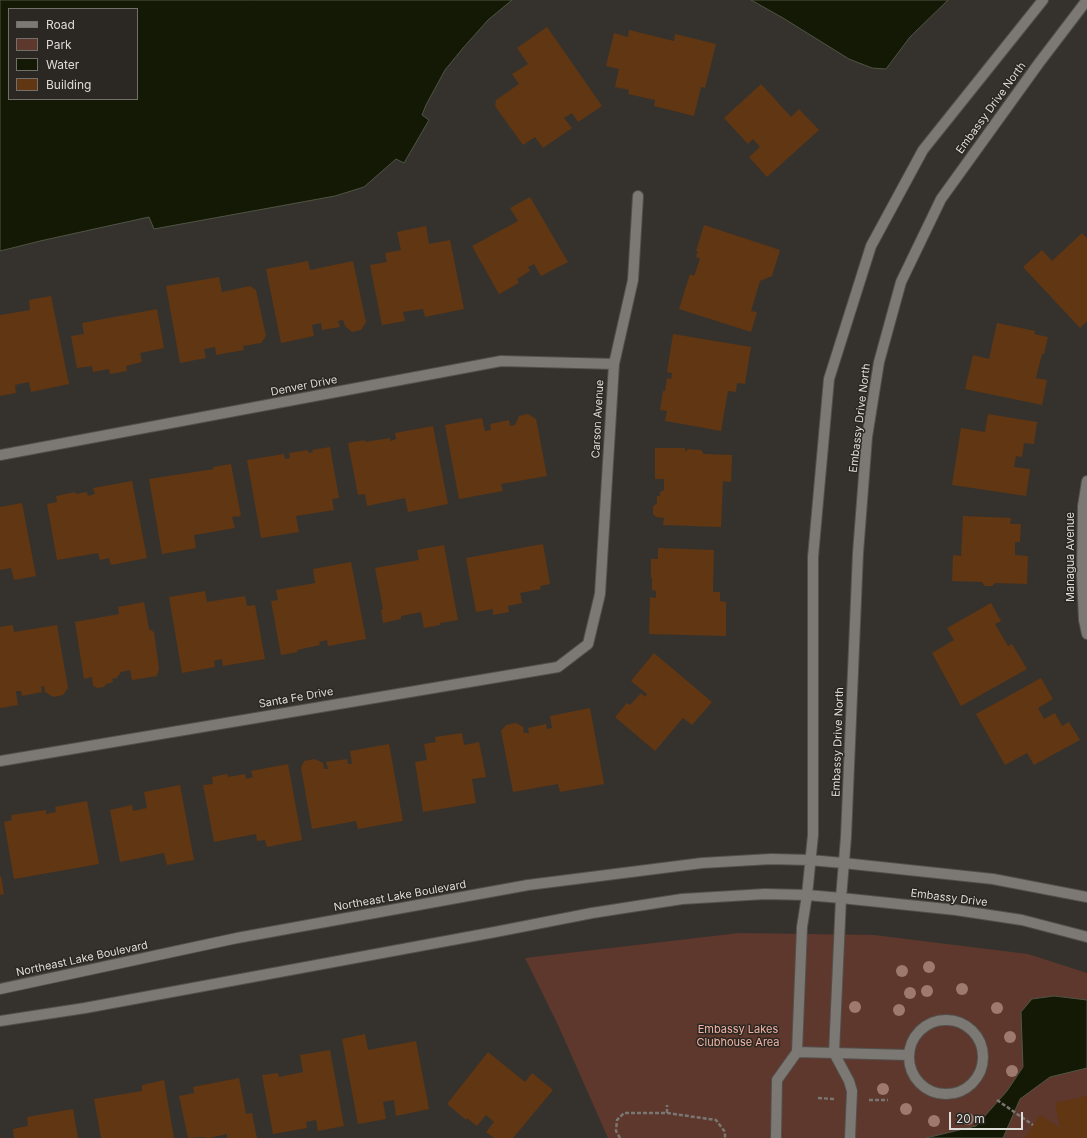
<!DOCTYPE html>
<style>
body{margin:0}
#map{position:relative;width:1087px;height:1138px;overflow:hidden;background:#35322d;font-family:Inter,sans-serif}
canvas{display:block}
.legend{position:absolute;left:8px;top:8px;width:130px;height:92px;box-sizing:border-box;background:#2b2823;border:1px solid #73706c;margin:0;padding:5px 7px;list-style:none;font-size:12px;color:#dedcd9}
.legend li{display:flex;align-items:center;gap:8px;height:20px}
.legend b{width:20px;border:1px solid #73706c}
.scale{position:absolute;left:949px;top:1112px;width:74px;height:18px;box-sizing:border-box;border:2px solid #dedcd9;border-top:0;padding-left:5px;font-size:12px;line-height:14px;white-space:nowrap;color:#dedcd9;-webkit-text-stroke:3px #2b2823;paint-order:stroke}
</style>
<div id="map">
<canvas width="1087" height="1138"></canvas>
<ul class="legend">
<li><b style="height:5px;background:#7c7873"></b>Road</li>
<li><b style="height:11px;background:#5e372d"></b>Park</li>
<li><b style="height:11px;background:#131904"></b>Water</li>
<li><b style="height:11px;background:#613612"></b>Building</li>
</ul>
<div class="scale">20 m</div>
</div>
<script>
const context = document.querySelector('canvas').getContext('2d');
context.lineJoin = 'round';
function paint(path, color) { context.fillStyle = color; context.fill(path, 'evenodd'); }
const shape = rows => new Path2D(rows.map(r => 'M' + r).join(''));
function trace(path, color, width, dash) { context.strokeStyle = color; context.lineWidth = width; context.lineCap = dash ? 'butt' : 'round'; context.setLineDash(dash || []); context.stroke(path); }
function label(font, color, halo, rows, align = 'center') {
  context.font = font + ' Inter,sans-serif'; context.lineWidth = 3; context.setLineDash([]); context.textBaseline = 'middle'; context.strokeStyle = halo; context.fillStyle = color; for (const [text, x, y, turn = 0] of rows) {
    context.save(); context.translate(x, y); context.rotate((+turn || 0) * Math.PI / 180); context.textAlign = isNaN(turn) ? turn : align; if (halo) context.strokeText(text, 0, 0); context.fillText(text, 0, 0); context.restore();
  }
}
paint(shape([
 [739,933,874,935,1028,954,1087,973,1087,1138,608,1138,558,1025,525,958]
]), '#5e372d');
const water = shape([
 [0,0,512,0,488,20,463,48,445,70,426,105,422,115,429,120,404,163,396,159,364,187,335,196,154,229,149,217,40,241,0,251,0,0],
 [9,9,137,9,137,99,9,99,9,9],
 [751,0,948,0,910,37,886,69,872,68,849,59,783,18,751,0],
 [1054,996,1087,1000,1087,1068,1050,1077,1020,1099,1003,1138,926,1138,976,1126,1007,1091,1023,1067,1021,1012,1032,999,1054,996]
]);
paint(water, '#131904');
trace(water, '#505444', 1);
paint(shape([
 [547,27,602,106,578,122,572,113,564,118,572,128,543,148,535,137,523,145,495,106,496,100,519,84,512,74,528,64,517,48],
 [629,30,674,41,675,34,716,44,705,88,701,87,694,116,654,106,655,100,628,94,629,90,615,87,619,69,606,66,614,33,628,37],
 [761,84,791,117,799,109,819,130,767,177,749,157,760,147,753,139,748,144,724,118],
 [530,197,568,262,541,276,534,264,528,267,530,271,517,279,519,283,499,294,472,246,518,221,510,208],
 [704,225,780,250,772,276,760,281,751,311,757,312,751,332,679,309,690,274,694,276,700,259,696,257,698,251,696,251],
 [426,226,429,244,450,240,464,309,425,317,423,309,403,312,405,321,382,325,370,265,387,262,385,253,401,250,397,232],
 [1082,233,1087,238,1087,321,1080,328,1023,267,1042,250,1052,261],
 [308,261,310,270,353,261,366,322,361,330,352,332,345,326,343,320,338,321,340,327,322,330,321,323,312,325,314,336,281,343,266,269],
 [219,277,222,292,250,286,256,290,266,336,261,343,243,346,244,350,216,355,215,347,204,349,206,358,180,363,166,286],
 [51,296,69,384,31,392,29,382,15,385,16,393,0,396,0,315,30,310,29,300],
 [157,309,164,348,140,353,142,362,126,366,127,371,110,374,109,369,93,372,92,366,77,368,71,336,84,334,82,323],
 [997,323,1035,331,1034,334,1048,337,1044,354,1042,354,1036,378,1047,380,1042,405,965,389,973,355,989,359],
 [673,334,751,347,745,384,737,383,736,392,728,391,721,431,665,421,667,411,660,410,663,391,665,391,667,378,671,379,672,373,667,372],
 [528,414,536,419,547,476,501,484,503,491,459,499,445,425,482,418,485,431,491,430,490,424,509,420,510,426,515,425,519,416],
 [988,414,1037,422,1034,444,1024,443,1022,457,1016,456,1014,467,1030,469,1026,496,952,485,961,428,985,432],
 [433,426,448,504,408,512,405,498,367,506,365,494,358,495,348,443,365,440,365,442,390,438,390,441,396,439,395,433],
 [330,447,339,498,332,499,334,510,296,516,299,532,261,538,247,460,284,454,285,459,290,458,289,453,308,450,308,453,313,452,312,450],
 [655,448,685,448,685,452,688,449,701,450,704,454,732,455,731,482,723,481,721,527,663,525,664,518,656,517,653,514,653,507,657,503,657,496,660,496,660,492,664,490,664,479,655,479],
 [231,464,241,516,232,517,235,528,194,535,196,548,162,554,149,479,214,469,213,467],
 [132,481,147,558,111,565,109,558,100,560,98,553,57,560,47,504,57,502,56,496,75,492,76,494,87,492,88,496,95,494,93,488],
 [22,503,36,576,14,580,11,568,0,570,0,507],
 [963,516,1011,518,1010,524,1021,524,1020,542,1015,542,1015,555,1028,556,1027,584,995,583,992,586,985,586,982,582,952,581,953,555,961,556],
 [543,544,550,584,540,586,541,589,520,593,522,603,508,606,509,612,493,615,493,609,476,612,466,558],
 [444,545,458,620,440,623,440,625,424,628,421,612,401,616,401,619,383,623,381,610,383,609,375,568,419,560,417,550],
 [658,548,714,550,713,592,720,592,720,601,726,602,726,636,649,634,650,597,656,598,656,591,652,590,652,578,651,578,651,559,658,559],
 [351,562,366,639,328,646,327,640,319,642,320,645,297,650,298,652,281,655,271,601,278,600,276,590,315,583,313,569],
 [205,591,207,602,245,596,247,606,255,605,265,659,223,666,222,659,214,661,215,667,182,673,169,597],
 [144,602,149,629,154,632,159,668,157,676,132,680,130,670,121,672,117,678,112,679,113,682,106,684,104,687,98,688,93,686,92,677,84,679,75,622,119,614,118,607],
 [991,603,1001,621,995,624,1008,646,1012,644,1027,669,961,706,932,653,954,640,947,628],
 [13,625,14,632,57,625,68,688,63,695,53,697,45,692,44,686,41,687,42,692,22,696,21,691,16,691,18,705,0,708,0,627],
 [654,653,712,702,692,725,683,718,655,751,615,717,627,703,630,705,641,693,645,697,647,694,631,681],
 [1041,678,1053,699,1038,708,1044,719,1055,713,1062,726,1069,722,1080,740,1034,765,1027,753,1005,765,976,714],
 [590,708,604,784,560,792,558,784,513,792,501,731,506,725,516,723,523,727,524,733,529,733,528,728,546,724,547,729,552,728,550,716],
 [462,733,464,745,479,742,486,777,472,779,476,803,423,812,415,762,427,760,424,744,436,742,435,737],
 [389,744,403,821,358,829,356,821,312,829,301,768,304,761,315,759,323,763,324,769,328,769,326,762,347,759,348,764,352,764,350,751],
 [288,764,302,840,267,847,265,840,257,841,256,834,214,842,203,785,213,784,212,777,227,774,228,777,245,774,246,779,253,777,251,771],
 [180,785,194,860,167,865,164,853,120,862,110,810,132,805,133,811,147,808,144,792],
 [87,801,99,864,14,879,4,822,12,820,11,815,46,810,46,814,56,812,55,807],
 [1,876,4,894,0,895,0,877],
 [365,1034,368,1050,416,1041,429,1109,396,1116,394,1100,383,1102,386,1119,358,1124,342,1039],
 [330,1050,344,1126,318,1131,316,1120,306,1122,307,1128,273,1134,262,1075,278,1073,279,1077,303,1072,300,1055],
 [488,1052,525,1082,532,1073,553,1090,513,1138,494,1138,486,1132,494,1122,486,1115,477,1126,467,1118,466,1120,447,1104],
 [239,1078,246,1114,252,1113,257,1138,227,1138,227,1134,209,1138,203,1137,188,1138,179,1096,194,1093,193,1087],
 [164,1080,174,1138,101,1138,94,1099,142,1091,142,1085],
 [1087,1096,1087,1138,1025,1138,1040,1115,1060,1128,1055,1103],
 [73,1109,78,1138,14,1138,13,1129,28,1126,27,1117]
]), '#613612');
const lane = shape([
 [841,898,834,1053,849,1081,852,1091,850,1138],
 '909 1057a37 37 0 1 1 74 0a37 37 0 1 1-74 0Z',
 [797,1052,908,1055],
 [776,1138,777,1080,797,1052,802,927,807,895]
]);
const street = shape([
 [0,455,501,361,614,364],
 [1087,481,1083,506,1082,575,1084,620,1087,634],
 [0,761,558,667,588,644,600,594,614,364,633,280,638,196],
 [807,895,813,835,813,557,829,379,871,246,923,150,1043,0],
 [841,898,846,837,858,553,867,437,879,362,901,282,941,199,1039,63,1087,0],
 [0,989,237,938,528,885,702,863,771,859,810,860,843,863,993,879,1087,897],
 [0,1021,85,1008,495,932,592,913,682,899,765,894,807,895,841,898,956,910,1022,920,1087,937]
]);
trace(lane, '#52504c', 12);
trace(street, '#52504c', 12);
trace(shape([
 [818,1098,834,1099],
 [869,1100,888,1100],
 [997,1100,1033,1125],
 [667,1113,716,1120,725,1132,725,1138],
 [620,1138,616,1131,617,1120,624,1113,667,1113,667,1105]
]), '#797772', 2.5, [4, 2]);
trace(lane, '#7c7873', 10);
trace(street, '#7c7873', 10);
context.fillStyle = '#9d796e';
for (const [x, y] of [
 [929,967],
 [902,971],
 [962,989],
 [927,991],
 [910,993],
 [855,1007],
 [997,1008],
 [899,1010],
 [1010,1037],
 [1012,1071],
 [883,1089],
 [906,1109],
 [968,1119],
 [934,1121]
]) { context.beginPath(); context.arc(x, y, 6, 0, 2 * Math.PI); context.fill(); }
label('11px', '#dedcd9', '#2b2823', [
 ["Embassy Drive North",991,108,-54],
 ["Denver Drive",304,386,-11],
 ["Embassy Drive North",860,418,-83],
 ["Carson Avenue",598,419,-87],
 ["Managua Avenue",1071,557,-90],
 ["Santa Fe Drive",296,698,-10],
 ["Embassy Drive North",838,742,-88],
 ["Northeast Lake Boulevard",400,896,-10],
 ["Embassy Drive",949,898,7],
 ["Northeast Lake Boulevard",82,959,-12]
]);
label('11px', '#f2b3a3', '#2b2823', [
 ["Embassy Lakes",738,1030],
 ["Clubhouse Area",738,1043]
]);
</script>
